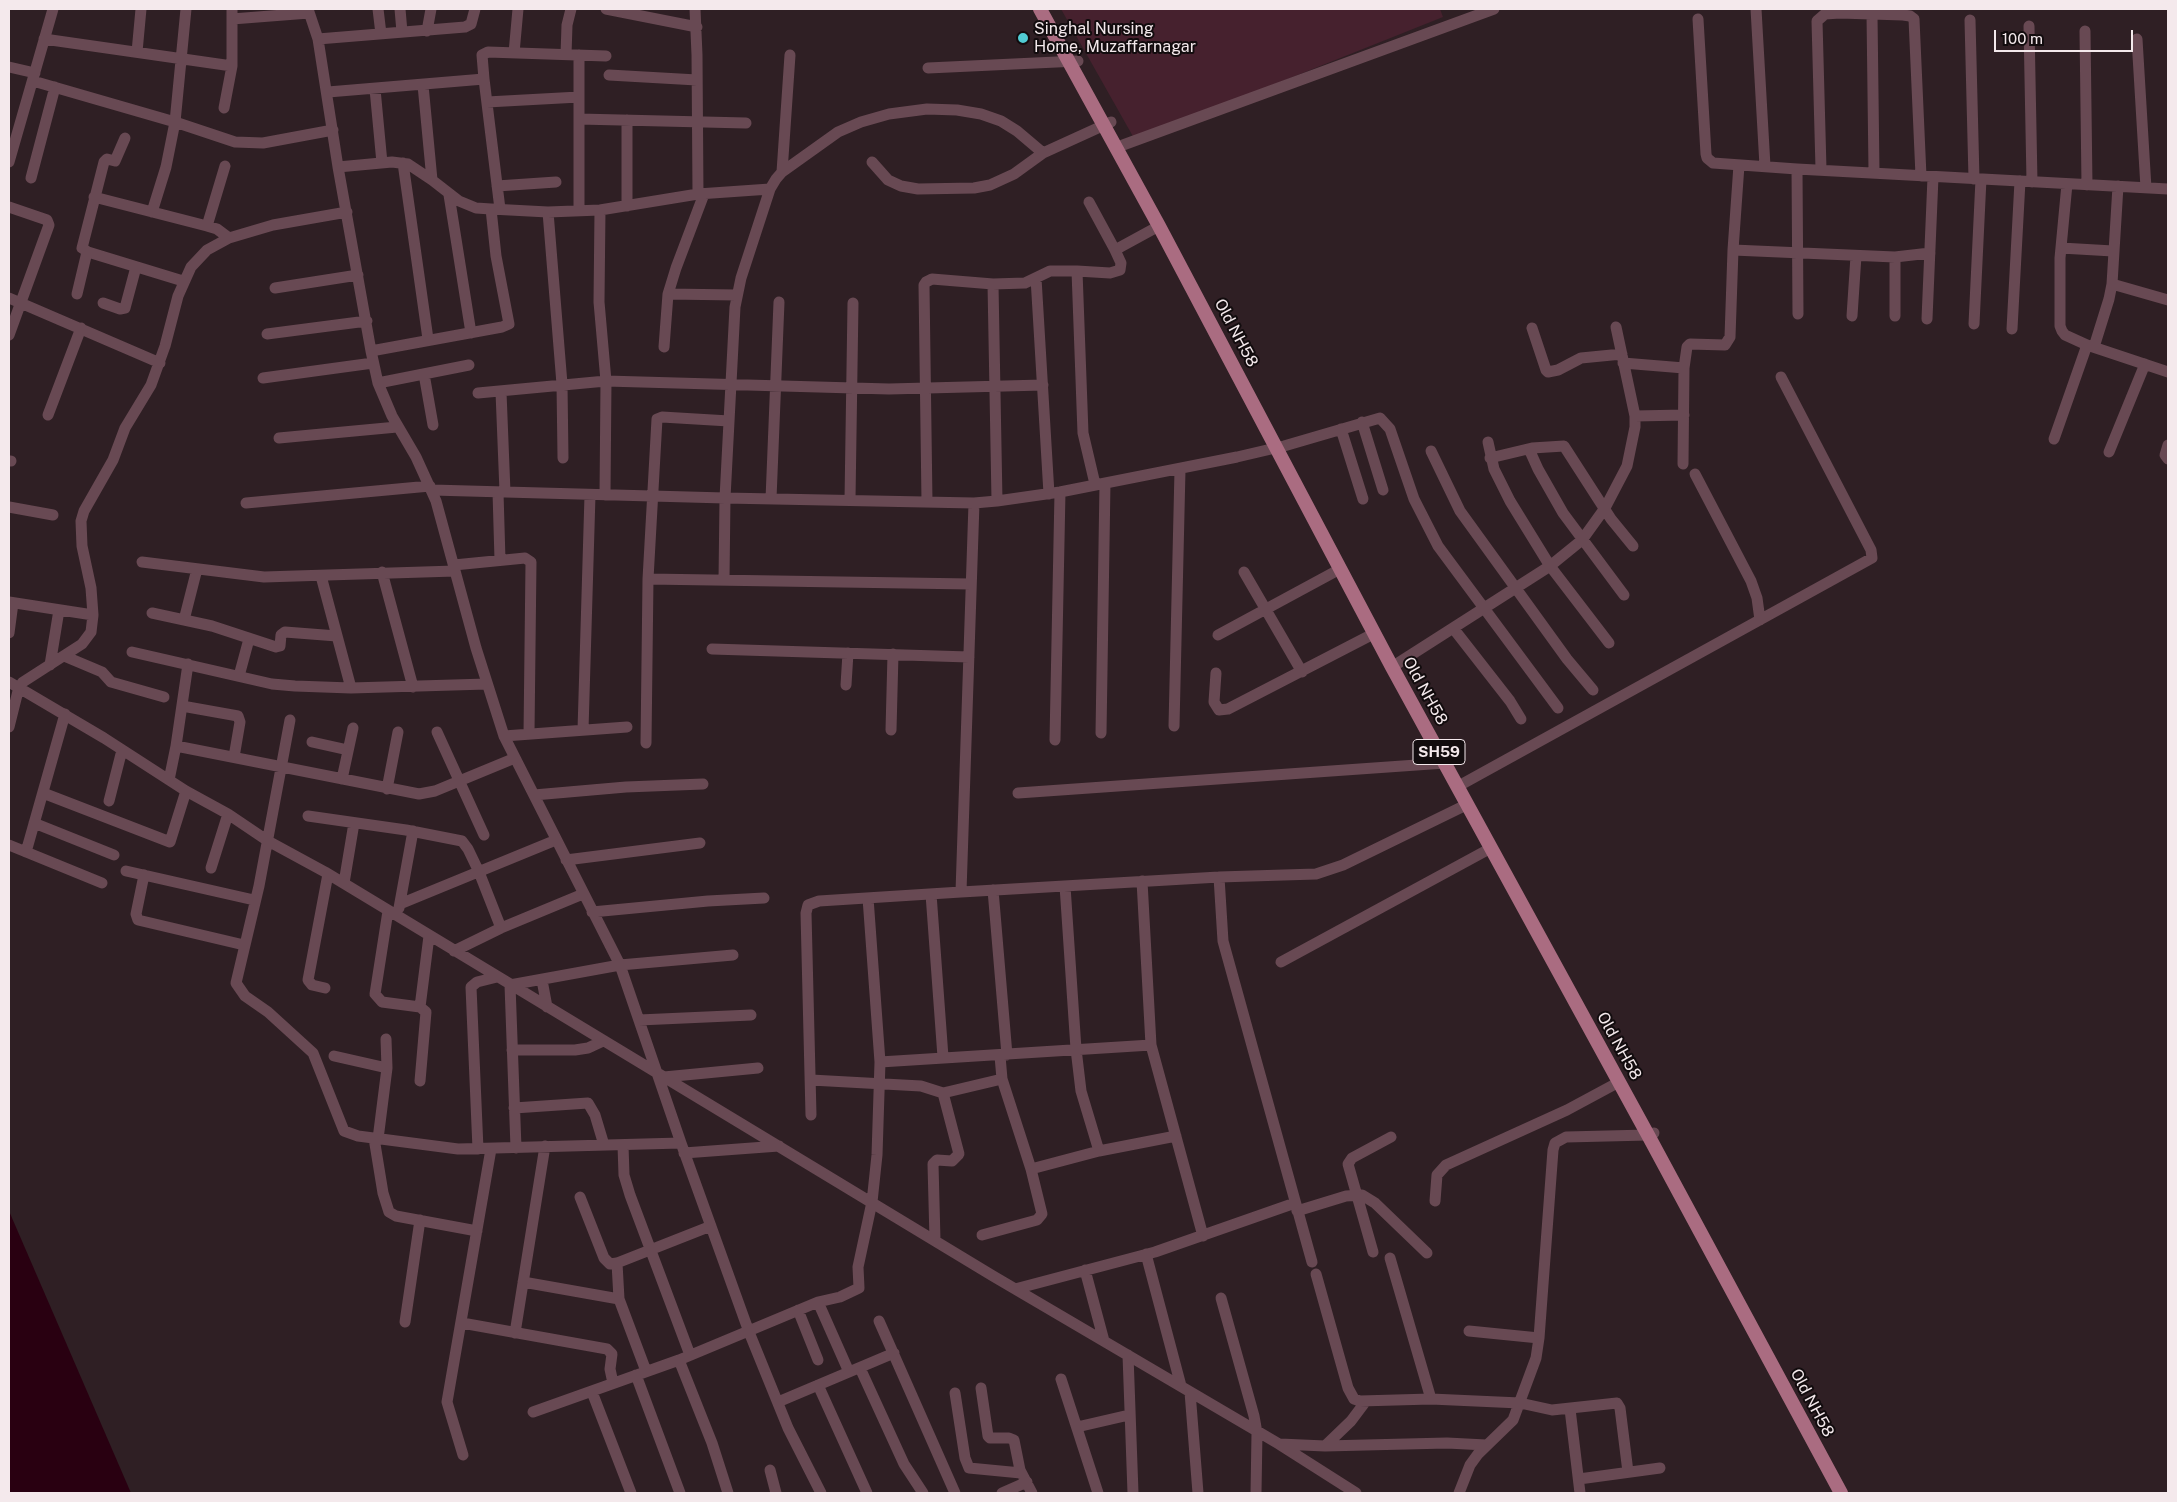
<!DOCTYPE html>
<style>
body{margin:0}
#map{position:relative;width:2177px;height:1502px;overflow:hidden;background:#2f1f24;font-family:"Public Sans",sans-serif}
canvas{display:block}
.frame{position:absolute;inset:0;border:10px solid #f4e9ec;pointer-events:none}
.scale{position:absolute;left:1994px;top:30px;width:139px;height:22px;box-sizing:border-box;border:2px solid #f4e9ec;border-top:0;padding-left:6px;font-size:15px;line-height:18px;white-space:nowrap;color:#f4e9ec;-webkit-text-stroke:4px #120c0e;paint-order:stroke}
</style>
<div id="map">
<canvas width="2177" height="1502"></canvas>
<div class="frame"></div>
<div class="scale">100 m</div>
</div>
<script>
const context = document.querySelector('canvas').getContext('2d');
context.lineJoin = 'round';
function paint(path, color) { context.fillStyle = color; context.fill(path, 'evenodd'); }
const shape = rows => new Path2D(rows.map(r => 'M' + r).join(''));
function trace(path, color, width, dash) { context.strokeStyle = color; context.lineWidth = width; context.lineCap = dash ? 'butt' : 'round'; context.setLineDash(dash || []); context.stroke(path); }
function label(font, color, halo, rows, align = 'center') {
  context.font = font + ' "Public Sans",sans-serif'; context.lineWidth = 4; context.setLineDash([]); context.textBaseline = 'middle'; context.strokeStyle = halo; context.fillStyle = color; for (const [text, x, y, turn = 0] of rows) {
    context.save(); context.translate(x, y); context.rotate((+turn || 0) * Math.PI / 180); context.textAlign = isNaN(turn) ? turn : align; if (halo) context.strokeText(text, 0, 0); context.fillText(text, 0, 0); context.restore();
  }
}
paint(shape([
 [1061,9,1440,9,1443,17,1135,140]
]), '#46212e');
paint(shape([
 [9,1211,131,1493,9,1493]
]), '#290011');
trace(shape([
 [308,9,318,39,338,167,371,351,378,383,392,416,416,457,436,501,476,648,504,736,620,965,681,1143,749,1332,788,1428,821,1493],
 [378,9,381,34],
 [400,9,402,32],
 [606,9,697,27],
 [695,9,697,55,698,194],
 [1756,9,1765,166],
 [1841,9,1840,13,1903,15,1910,16,1914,19,1921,176],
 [1872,14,1874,172],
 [232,19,309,13],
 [1698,19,1706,154,1707,158,1713,163,1797,169,2168,189],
 [1970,20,1974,179],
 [2029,26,2032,182],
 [427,31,431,9],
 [2085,31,2087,185],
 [44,39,232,66],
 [318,39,465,27,471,24,475,9],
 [2137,39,2146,188],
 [137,52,141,9],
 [514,53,518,9],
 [566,55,567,25,571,9],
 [579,55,579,210],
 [9,67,35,73],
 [928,68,1078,61],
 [609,75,697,80],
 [484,79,482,55,488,52,606,56],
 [33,81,175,122,235,142,263,143,333,130],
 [423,85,432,180],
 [375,89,382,163],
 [328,92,484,79,500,209],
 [487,102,579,97],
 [224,108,232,66,232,9],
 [579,119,746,123],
 [627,120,627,206],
 [125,138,115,161,107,159,104,162,82,248,88,252,183,281],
 [1123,145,1494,9],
 [9,162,53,9],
 [872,162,888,180,901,186,918,189,974,188,990,185,1014,174,1043,153],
 [403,163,428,339],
 [338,167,392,162,408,164,432,180,459,201,476,208,491,209,548,212,600,210,698,194,770,189],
 [1797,169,1798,314],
 [1821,169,1817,21,1825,14,1840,13],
 [782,172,790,55],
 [31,178,55,87],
 [2067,184,2060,258,2060,326,2062,331,2065,335,2087,345,2168,372],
 [497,186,556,182],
 [704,194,676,268,668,294,737,295],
 [449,195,471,333],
 [94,197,207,226,217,229,229,238],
 [1089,202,1115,250],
 [9,207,47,220,49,225,9,335],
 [600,210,599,302,606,381,605,495],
 [152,212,166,167,175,122,186,9],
 [548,212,562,384,563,458],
 [207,226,225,166],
 [2061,248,2113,251],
 [1733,250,1895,257,1895,316],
 [1895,257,1930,253],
 [1036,278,1049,494],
 [2112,284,2168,300],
 [275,288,358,275],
 [77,294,87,252],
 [9,298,160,363],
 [103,303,120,309,125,308,136,267],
 [1852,316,1856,256],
 [1927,319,1933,177],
 [1974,324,1981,179],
 [1532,328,1546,370,1548,372,1558,370,1581,358,1622,354],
 [2012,329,2020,181],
 [267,334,367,321],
 [664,347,668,294],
 [2094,347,2109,299,2112,284,2118,186],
 [371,351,502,327,509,324,496,256,491,209],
 [1623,363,1684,368],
 [424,374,433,425],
 [263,378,373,363],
 [378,383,469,365],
 [501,392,505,492],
 [478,393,606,381,889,389,1043,385],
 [48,415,81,328],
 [1635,416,1684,415],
 [1362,422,1383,490],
 [1341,429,1363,499],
 [279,438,397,427],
 [2054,439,2087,345],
 [1488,442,1494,469,1510,501,1550,566,1609,643],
 [2168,445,2165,455,2168,459],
 [1529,449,1538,469,1563,513,1624,595],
 [1431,451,1460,511,1567,659,1593,690],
 [2109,452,2145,364],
 [1490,458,1532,448,1564,446,1611,519,1633,546],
 [9,461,11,461],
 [1683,464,1684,368,1687,347,1690,344,1725,345,1730,337,1733,250,1739,165],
 [1695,474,1751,581,1757,598,1760,620],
 [1095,484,1083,433,1077,271,1110,273,1120,270,1121,263,1115,250,1159,226],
 [432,490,725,498,974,503,997,501,1060,492,1237,457,1284,446,1380,418,1390,429,1414,499,1438,546,1558,708],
 [498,492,500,560],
 [771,499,779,302],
 [850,500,853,303],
 [997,501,993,284,1025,283,1050,271,1077,271],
 [927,502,924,285,926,282,932,279,993,284],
 [246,503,430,486],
 [9,507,53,515],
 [142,562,264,577,455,571],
 [454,565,525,558,531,562,529,734],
 [382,572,413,687],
 [1244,572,1302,672],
 [321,576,351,688],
 [648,579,971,584],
 [724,580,725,498,735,307,741,278,770,189,776,179,782,172,838,132,861,122,889,114,927,109,957,110,981,114,1001,121,1017,131,1043,153,1111,122],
 [9,602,93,615],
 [152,613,212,626,276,647,280,646,281,635,285,632,337,636],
 [184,620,197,569],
 [1453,628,1510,701,1521,719],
 [9,633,13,603],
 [1218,635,1340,569],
 [712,649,969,657],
 [132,652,272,684,295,686,351,688,487,684],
 [64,656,102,672,111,682,164,697],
 [50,665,59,610],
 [1392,667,1550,566,1582,540,1605,508,1627,466,1635,427,1635,416,1616,327],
 [1216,673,1214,702,1219,710,1228,709,1375,633],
 [239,676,249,639],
 [9,682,104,738,186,791,228,814,268,841,325,872,993,1276,1279,1444,1356,1493],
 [846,685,848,653],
 [182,706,238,716,240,722,234,757],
 [290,720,259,886,236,983,245,996,268,1012,313,1053,344,1131,358,1136,458,1149,681,1143],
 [1174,726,1180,470],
 [9,727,19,687,23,682,82,644,91,632,93,615,91,588,82,546,81,521,84,511,113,460,125,428,151,385,165,346,178,296,191,267,207,250,229,238,273,225,347,212],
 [583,730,590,495],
 [891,730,893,654],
 [437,732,484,835],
 [1101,733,1105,483],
 [504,736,627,727],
 [1055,740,1060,492],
 [312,742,348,750],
 [646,743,648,579,657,419,662,417,729,421],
 [176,746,188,664],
 [342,779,353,728],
 [169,780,176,746,419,794,435,791,515,758],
 [1464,783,1872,558,1871,550,1781,377],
 [387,789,398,732],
 [43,793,170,842,186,791],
 [1018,793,1445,763],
 [534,795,626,787,703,784],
 [109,801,122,750],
 [308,816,406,830,462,841,468,849,479,872,501,928],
 [34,823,114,855],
 [9,845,102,883],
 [26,852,65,714],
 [566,860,700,843],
 [211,868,228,814],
 [126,871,254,900],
 [144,875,136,914,138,920,244,945],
 [1219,877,1223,941,1312,1262],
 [1142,881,1151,1045,1203,1236],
 [344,883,354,823],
 [1065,886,1076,1049,1081,1091,1099,1151],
 [993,890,1007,1055],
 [961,892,974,503],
 [931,894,943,1057],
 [400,904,556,840],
 [399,908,413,831],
 [388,911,375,994,382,1002,420,1007,426,1012,420,1081],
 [592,912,708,901,764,898],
 [454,951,501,928,583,894],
 [1281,962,1491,848],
 [542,980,547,1007],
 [325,988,312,985,308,980,328,874],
 [420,1007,429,936],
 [639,1020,751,1015],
 [512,1050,575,1050,588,1048,603,1041],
 [334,1056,387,1068],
 [880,1062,1151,1045],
 [664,1077,758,1068],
 [811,1080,921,1086,943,1093,1002,1079],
 [514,1108,588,1103,595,1115,604,1145],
 [811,1115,806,913,808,905,819,901,961,892,1219,877,1316,874,1343,865,1468,804],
 [374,1138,383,1193,389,1212,396,1216,477,1231],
 [378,1139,387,1068,386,1039],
 [623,1145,624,1175,630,1195,690,1355],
 [516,1148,510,985,620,965,733,955],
 [478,1149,471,987,477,982,497,977],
 [684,1153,779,1146],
 [1031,1169,1099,1151,1176,1136],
 [580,1197,604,1258,610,1264,617,1263,711,1226],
 [1435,1201,1437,1175,1446,1165,1567,1110,1619,1082],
 [1297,1211,1346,1196,1362,1195,1375,1203,1427,1253],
 [982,1235,1037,1220,1042,1214,1031,1169,1002,1079,1000,1056],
 [935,1240,933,1164,937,1160,952,1161,959,1154,943,1093],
 [1373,1252,1348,1164,1352,1158,1391,1137],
 [1146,1254,1181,1386],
 [1390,1258,1431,1399],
 [617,1263,619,1299,646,1371],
 [1085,1270,1104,1341],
 [1316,1274,1348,1388,1354,1399,1360,1401,1431,1399,1520,1403,1552,1410,1617,1403,1620,1408,1628,1472],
 [523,1282,619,1299],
 [1015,1289,1155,1252,1295,1203],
 [1221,1298,1254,1416,1257,1433,1256,1493],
 [818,1302,849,1372,894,1353],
 [798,1310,818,1360],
 [879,1321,955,1493],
 [405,1322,420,1220],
 [462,1323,607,1349,612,1354,610,1369,613,1383],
 [1469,1331,1539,1338],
 [515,1333,545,1146],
 [1128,1355,1133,1493],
 [679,1360,712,1443,728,1493],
 [860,1368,904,1464,923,1493],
 [636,1375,680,1493],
 [1061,1379,1098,1493],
 [818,1385,867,1493],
 [981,1388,988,1436,990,1438,1009,1438,1014,1440,1020,1470,1032,1493],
 [592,1392,631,1493],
 [1190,1392,1198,1493],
 [955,1393,965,1458,969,1468,1021,1473],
 [778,1402,849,1372],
 [1570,1409,1580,1493],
 [533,1412,679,1360,818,1302,840,1297,859,1288,858,1267,872,1202,877,1155,880,1062,868,898],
 [1077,1427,1129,1415],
 [1280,1444,1325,1446,1447,1443,1486,1445],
 [1325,1446,1351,1421,1366,1401],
 [463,1455,447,1402,491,1149],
 [770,1470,776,1493],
 [1579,1479,1660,1468],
 [1002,1493,1027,1482],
 [1459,1493,1470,1465,1478,1454,1513,1420,1536,1358,1539,1338,1553,1150,1555,1143,1566,1137,1648,1135,1654,1133]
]), '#684953', 11);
trace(shape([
 [1040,9,1159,226,1392,667,1648,1135,1841,1493]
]), '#aa6c81', 14);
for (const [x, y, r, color] of [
 [1023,38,6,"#51ccd4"]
]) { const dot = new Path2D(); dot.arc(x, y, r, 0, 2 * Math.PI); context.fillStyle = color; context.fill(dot); trace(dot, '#120c0e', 2); }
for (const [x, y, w] of [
 [1439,752,52]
]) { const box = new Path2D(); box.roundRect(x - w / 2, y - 12.5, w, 25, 4); context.fillStyle = '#120c0e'; context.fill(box); trace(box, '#f4e9ec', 1); }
label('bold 15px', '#f4e9ec', null, [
 ["SH59",1439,752]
]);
label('16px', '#f4e9ec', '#120c0e', [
 ["Singhal Nursing",1034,29],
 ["Home, Muzaffarnagar",1034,47]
], 'left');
label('16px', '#f4e9ec', '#120c0e', [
 ["Old NH58",1236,333,62],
 ["Old NH58",1425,691,61],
 ["Old NH58",1619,1046,61],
 ["Old NH58",1812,1403,62]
]);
</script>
